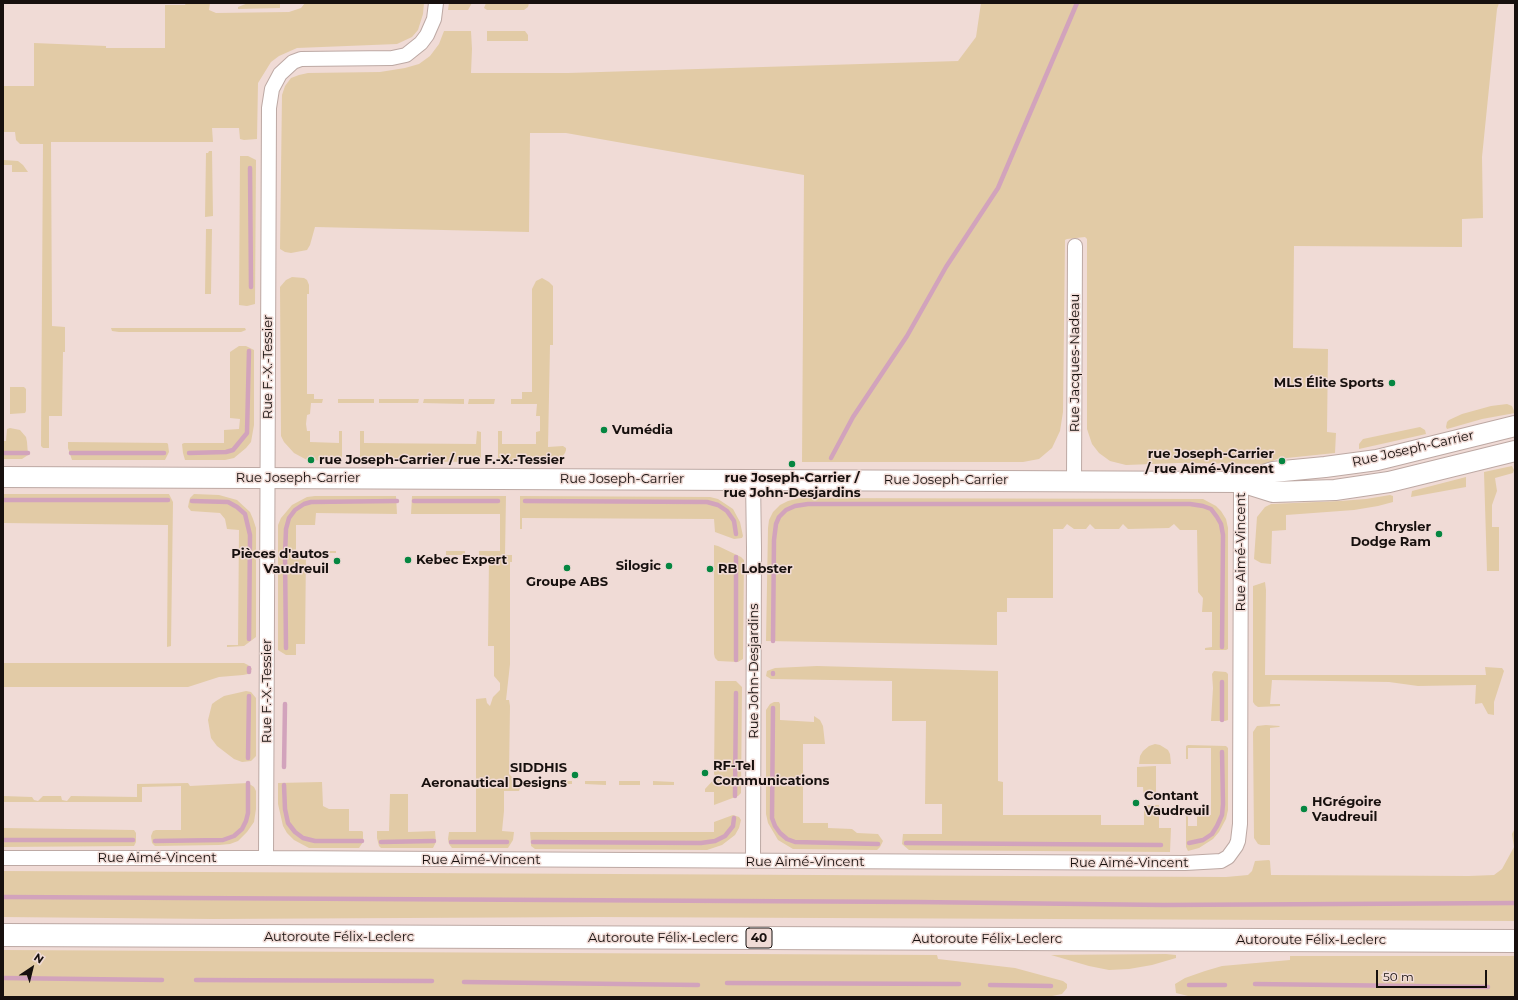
<!DOCTYPE html>
<meta charset="utf-8">
<style>
body{margin:0}
#map{position:relative;width:1518px;height:1000px;overflow:hidden;background:#f0dbd6;font-family:Montserrat,sans-serif}
canvas{display:block}
.frame{position:absolute;inset:0;border:4px solid #17100e;pointer-events:none}
.north{position:absolute;left:12px;top:948px;width:40px;height:40px;-webkit-text-stroke:3px #f0dbd6;paint-order:stroke;rotate:35deg;font-size:11px;font-weight:700;line-height:16px;text-align:center;color:#17100e}
.north::after{content:'';display:block;margin:auto;width:14px;height:18px;background:#17100e;clip-path:polygon(50% 0,100% 100%,50% 72%,0 100%)}
.scale{position:absolute;left:1376px;top:970px;width:111px;height:18px;box-sizing:border-box;border:2px solid #17100e;border-top:0;padding-left:5px;font-size:12px;line-height:14px;white-space:nowrap;color:#17100e;-webkit-text-stroke:3px #f0dbd6;paint-order:stroke}
</style>
<div id="map">
<canvas width="1518" height="1000"></canvas>
<div class="frame"></div>
<div class="north">N</div>
<div class="scale">50 m</div>
</div>
<script>
const context = document.querySelector('canvas').getContext('2d');
context.lineJoin = 'round';
function paint(path, color) { context.fillStyle = color; context.fill(path, 'evenodd'); }
const shape = rows => new Path2D(rows.map(r => 'M' + r).join(''));
function trace(path, color, width, dash) { context.strokeStyle = color; context.lineWidth = width; context.lineCap = dash ? 'butt' : 'round'; context.setLineDash(dash || []); context.stroke(path); }
function label(font, color, halo, rows, align = 'center') {
  context.font = font + ' Montserrat,sans-serif'; context.lineWidth = 3; context.setLineDash([]); context.textBaseline = 'middle'; context.strokeStyle = halo; context.fillStyle = color; for (const [text, x, y, turn = 0] of rows) {
    context.save(); context.translate(x, y); context.rotate((+turn || 0) * Math.PI / 180); context.textAlign = isNaN(turn) ? turn : align; if (halo) context.strokeText(text, 0, 0); context.fillText(text, 0, 0); context.restore();
  }
}
paint(shape([
 [186,3,210,3,209,10,216,13,289,12,301,8,305,3,424,3,423,14,418,30,412,37,397,44,297,48,279,56,271,62,258,83,257,139,244,140,240,139,239,128,212,128,213,142,51,142,52,326,65,327,65,352,63,352,62,416,49,416,49,448,43,448,41,446,43,144,20,144,16,140,15,132,3,132,3,86,34,86,34,43,106,46,106,48,165,48,165,5,185,5],
 [248,3,280,3,280,8,238,9,238,7],
 [449,3,472,3,468,10,448,10],
 [486,3,529,3,528,7,524,10,487,10,484,8],
 [981,3,1499,3,1497,9,1482,157,1483,218,1462,219,1462,247,1294,246,1293,348,1328,349,1327,432,1336,433,1335,453,1277,459,1267,464,1178,463,1126,465,1110,461,1099,453,1092,444,1087,429,1087,239,1085,237,1067,239,1065,240,1063,412,1060,431,1052,448,1039,459,1023,462,802,462,804,175,566,133,530,133,529,232,315,227,310,245,307,250,291,253,285,252,280,249,282,95,285,86,291,78,299,75,308,73,380,72,405,68,419,64,430,56,439,44,444,31,471,31,472,49,471,73,568,73,958,61,976,37],
 [487,31,525,31,528,35,528,41,487,41],
 [209,151,212,151,213,216,205,217,206,153,208,153],
 [240,156,248,156,256,160,255,304,247,306,239,305],
 [3,160,18,161,23,165,28,172,12,172,12,165,3,165],
 [206,229,212,229,211,294,205,294],
 [292,277,304,278,307,280,309,285,309,294,307,294,307,394,314,394,314,399,323,399,322,403,311,403,310,414,307,415,306,424,307,431,310,431,310,442,339,443,339,431,342,431,342,461,307,460,294,453,284,442,281,436,280,287,286,280],
 [542,278,549,282,553,286,553,345,550,345,548,447,563,446,566,448,566,450,565,453,558,462,498,462,498,431,502,431,502,444,536,444,536,432,540,431,540,416,536,416,537,404,511,404,511,399,522,399,522,392,532,392,532,289,536,281],
 [111,328,245,328,246,330,241,332,119,332,112,331],
 [239,346,246,346,254,350,254,425,251,442,246,448,234,458,225,460,185,460,183,453,182,444,184,443,224,443,224,430,239,429,240,419,230,418,230,352],
 [10,387,24,387,26,389,26,411,25,413,10,414],
 [338,399,374,399,374,403,338,403],
 [379,399,419,399,418,403,379,403],
 [424,399,464,399,464,404,423,403],
 [469,399,495,399,494,404,468,404],
 [1507,404,1512,406,1515,413,1482,419,1447,429,1446,427,1447,422,1449,420,1462,414,1491,406],
 [1420,427,1425,430,1426,434,1359,449,1359,444,1363,439],
 [10,428,20,430,26,437,27,442,28,455,22,459,3,459,3,441,6,441,7,429],
 [360,431,364,431,364,443,476,444,477,431,481,432,481,462,360,461],
 [68,442,167,443,168,444,169,452,165,460,72,460,68,448],
 [1512,466,1514,470,1513,473,1495,478,1497,491,1492,505,1492,527,1499,527,1499,571,1487,571,1484,472],
 [1466,477,1466,487,1411,497,1412,491],
 [3,494,169,494,173,502,171,646,167,647,168,525,3,523],
 [194,494,219,495,237,500,250,512,253,519,256,528,256,637,244,646,227,647,227,645,238,645,239,530,227,529,225,519,220,513,191,511,188,507,189,502,190,498],
 [1390,495,1393,496,1393,502,1378,506,1354,510,1286,515,1286,530,1272,531,1271,564,1261,563,1254,559,1257,517,1265,507,1271,504,1340,501,1366,499],
 [315,496,396,496,397,514,316,513,315,525,296,525,296,551,336,551,336,553,306,553,305,644,296,644,296,655,286,655,278,650,278,525,281,518,292,505,307,497],
 [412,496,506,496,505,555,512,555,512,562,510,562,510,664,506,700,509,700,510,706,509,774,512,777,511,779,520,788,519,791,504,791,504,811,502,831,514,832,513,840,508,848,452,848,449,844,448,839,449,832,476,832,476,699,486,698,487,703,490,706,493,697,500,690,500,683,494,676,494,646,488,646,489,556,479,555,479,551,500,551,500,514,411,514],
 [520,496,710,497,718,499,733,509,740,522,743,536,742,538,734,539,715,532,714,519,522,518,522,529,520,529],
 [800,498,1203,499,1216,506,1221,511,1226,519,1228,528,1228,649,1226,650,1205,650,1205,648,1212,647,1212,612,1202,612,1203,598,1198,592,1197,530,1180,530,1174,524,1169,528,1128,529,1123,524,1119,529,1095,529,1090,524,1086,529,1074,529,1067,524,1063,529,1053,529,1053,598,1007,598,1007,612,997,612,997,645,766,641,768,528,769,520,773,512,780,505,788,501],
 [714,545,718,546,741,557,744,560,743,659,738,662,718,661,715,658,714,654],
 [446,551,465,551,465,555,446,555],
 [1265,582,1266,590,1265,675,1486,675,1485,667,1500,668,1502,668,1504,671,1494,702,1494,715,1488,714,1482,703,1475,704,1476,685,1418,686,1389,682,1272,680,1270,704,1280,704,1280,706,1258,707,1255,705,1253,702,1253,586],
 [3,663,244,663,248,665,252,669,248,674,243,675,219,677,188,687,3,687],
 [817,666,998,671,998,781,1003,782,1003,815,1101,815,1101,825,1144,825,1144,805,1159,805,1159,828,1171,828,1170,852,909,850,902,844,903,834,942,834,942,804,925,804,926,721,892,721,892,681,771,679,766,676,767,671,775,668],
 [1214,671,1226,672,1228,674,1228,720,1225,721,1211,721,1213,688,1212,674],
 [715,681,736,681,742,687,741,793,738,796,714,805,714,792,705,792,705,789,716,777,714,774],
 [246,691,251,692,256,698,256,756,251,761,242,762,234,759,217,746,211,738,208,720,212,704,216,701,224,696],
 [774,702,779,702,780,704,780,720,814,722,814,716,820,720,823,726,825,744,803,744,803,823,828,823,828,828,852,829,857,833,878,834,883,841,880,847,877,850,793,849,778,840,768,823,766,814,766,710,770,704],
 [1266,725,1280,726,1279,727,1270,728,1270,845,1261,845,1258,844,1254,838,1253,732,1257,726],
 [1155,744,1160,745,1168,750,1170,754,1171,764,1139,764,1140,756,1143,751,1149,746],
 [1188,745,1226,746,1228,748,1228,810,1226,819,1219,832,1213,839,1199,848,1188,851,1186,847,1186,815,1188,815,1188,826,1197,826,1197,815,1211,815,1211,748,1188,748,1188,759,1186,759,1186,746],
 [1156,766,1156,798,1144,798,1143,787,1137,787,1137,767],
 [516,781,539,781,539,784,522,784],
 [552,781,572,781,572,784,552,784],
 [585,781,606,781,606,785,585,784],
 [619,781,640,781,640,785,619,785],
 [653,781,674,782,674,785,653,785],
 [322,782,323,806,329,809,349,809,349,831,362,831,363,832,363,842,359,848,309,848,294,840,287,833,283,826,278,804,278,783],
 [188,783,190,786,248,783,254,787,256,791,256,809,254,822,247,832,238,841,230,844,219,845,155,846,152,843,151,836,153,831,156,830,181,830,181,786,142,787,142,802,3,802,3,796,32,797,34,800,38,801,43,796,61,796,62,800,67,801,71,796,137,797,137,784],
 [390,794,408,794,408,832,435,831,436,842,433,848,381,848,379,846,377,838,377,831,389,831],
 [733,815,739,817,741,820,739,828,735,835,722,845,707,850,535,849,531,846,531,844,530,832,714,832,714,822],
 [3,828,134,830,136,833,136,842,134,846,3,847],
 [1515,828,1515,921,597,917,213,919,3,917,3,871,1226,877,1248,875,1252,871,1255,861,1269,860,1270,861,1271,875,1469,876,1494,875,1502,869,1514,847,1512,834],
 [3,950,937,955,938,959,1015,968,1063,981,1067,984,1067,988,1062,994,1047,997,3,997],
 [1166,954,1176,955,1176,958,1152,965,1129,969,1109,970,1089,966,1051,955],
 [1290,956,1515,956,1515,997,1192,997,1176,993,1175,984,1185,978,1205,971,1222,966,1290,960]
]), '#e2cba6');
trace(shape([
 [250,168,251,287],
 [3,453,28,453],
 [71,453,164,453],
 [189,453,226,452,233,450,247,433,249,351],
 [831,458,853,417,907,336,946,267,998,188,1077,3],
 [3,500,168,500],
 [192,501,228,502,237,507,245,514,250,535,249,639],
 [414,501,498,501],
 [525,501,707,502,718,505,727,511,734,521,736,534],
 [736,557,736,660],
 [773,641,774,540,776,524,779,517,786,510,795,506,808,504,1190,504,1203,506,1211,509,1217,517,1221,524,1223,535,1222,647],
 [286,648,285,555,286,529,289,518,295,510,304,504,311,502,397,501],
 [249,672,249,668],
 [773,674,773,673],
 [1222,682,1222,720],
 [773,708,772,818,775,826,780,833,787,839,795,842,878,844],
 [248,758,249,696],
 [284,767,285,704],
 [284,785,285,809,288,823,295,832,303,838,315,841,362,841],
 [735,796,736,693],
 [3,840,133,840],
 [155,841,223,840,234,836,242,829,246,821,248,813,248,783],
 [381,842,434,841],
 [451,842,507,842],
 [533,842,701,843,715,841,725,836,733,826,734,818],
 [906,843,1161,845],
 [1189,843,1203,840,1212,834,1217,826,1222,815,1223,804,1222,752],
 [3,897,917,902,1164,905,1515,903],
 [3,978,162,980],
 [196,980,432,981],
 [464,982,698,985],
 [727,983,959,984],
 [1255,984,1488,987],
 [990,985,1051,986],
 [1189,985,1225,985]
]), '#d2a3bc', 4.5);
const street = shape([
 [1074,481,1075,246],
 [3,858,266,858,1185,863,1221,861,1228,857,1236,846,1238,841,1240,824,1241,482],
 [266,858,269,108,272,89,280,74,293,62,301,59,392,58,406,55,421,43,427,35,434,19,436,3],
 [753,861,754,548,753,480]
]);
const secondary = shape([
 [3,477,1241,482,1273,472,1325,467,1377,460,1515,426],
 [1241,482,1273,492,1335,490,1389,482,1515,451]
]);
const highway = shape([
 [3,935,1515,941]
]);
trace(street, '#bda9a4', 16);
trace(secondary, '#bda9a4', 22);
trace(highway, '#bda9a4', 24);
trace(street, '#fff', 14);
trace(secondary, '#fff', 20);
trace(highway, '#fff', 22);
for (const [x, y, r, color] of [
 [1392,383,4,"#058641"],
 [604,430,4,"#058641"],
 [311,460,4,"#058641"],
 [1282,461,4,"#058641"],
 [792,464,4,"#058641"],
 [1439,534,4,"#058641"],
 [408,560,4,"#058641"],
 [337,561,4,"#058641"],
 [669,566,4,"#058641"],
 [567,568,4,"#058641"],
 [710,569,4,"#058641"],
 [705,773,4,"#058641"],
 [575,775,4,"#058641"],
 [1136,803,4,"#058641"],
 [1304,809,4,"#058641"]
]) { const dot = new Path2D(); dot.arc(x, y, r, 0, 2 * Math.PI); context.fillStyle = color; context.fill(dot); trace(dot, '#f0dbd6', 1.5); }
for (const [x, y, w] of [
 [759,938,26]
]) { const box = new Path2D(); box.roundRect(x - w / 2, y - 10, w, 20, 3); context.fillStyle = '#f0dbd6'; context.fill(box); trace(box, '#17100e', 1); }
label('bold 12px', '#17100e', null, [
 ["40",759,938]
]);
label('13px', '#17100e', '#f0dbd6', [
 ["Rue Jacques-Nadeau",1075,363,-90],
 ["Rue F.-X.-Tessier",268,367,-90],
 ["Rue Joseph-Carrier",1413,449,-13],
 ["Rue Joseph-Carrier",298,478],
 ["Rue Joseph-Carrier",622,479],
 ["Rue Joseph-Carrier",946,480],
 ["Rue Aimé-Vincent",1241,552,-90],
 ["Rue John-Desjardins",754,671,-90],
 ["Rue F.-X.-Tessier",267,691,-90],
 ["Rue Aimé-Vincent",157,858],
 ["Rue Aimé-Vincent",481,860],
 ["Rue Aimé-Vincent",805,862],
 ["Rue Aimé-Vincent",1129,863],
 ["Autoroute Félix-Leclerc",339,937],
 ["Autoroute Félix-Leclerc",663,938],
 ["Autoroute Félix-Leclerc",987,939],
 ["Autoroute Félix-Leclerc",1311,940]
]);
label('bold 13px', '#17100e', '#f0dbd6', [
 ["MLS Élite Sports",1384,383,"right"],
 ["Vumédia",612,430],
 ["rue Joseph-Carrier",1274,454,"right"],
 ["/ rue Aimé-Vincent",1274,469,"right"],
 ["rue Joseph-Carrier / rue F.-X.-Tessier",319,460],
 ["rue Joseph-Carrier /",792,478,"center"],
 ["rue John-Desjardins",792,493,"center"],
 ["Chrysler",1431,527,"right"],
 ["Dodge Ram",1431,542,"right"],
 ["Pièces d'autos",329,554,"right"],
 ["Vaudreuil",329,569,"right"],
 ["Kebec Expert",416,560],
 ["Silogic",661,566,"right"],
 ["RB Lobster",718,569],
 ["Groupe ABS",567,582,"center"],
 ["RF-Tel",713,766],
 ["Communications",713,781],
 ["SIDDHIS",567,768,"right"],
 ["Aeronautical Designs",567,783,"right"],
 ["Contant",1144,796],
 ["Vaudreuil",1144,811],
 ["HGrégoire",1312,802],
 ["Vaudreuil",1312,817]
], 'left');
</script>
